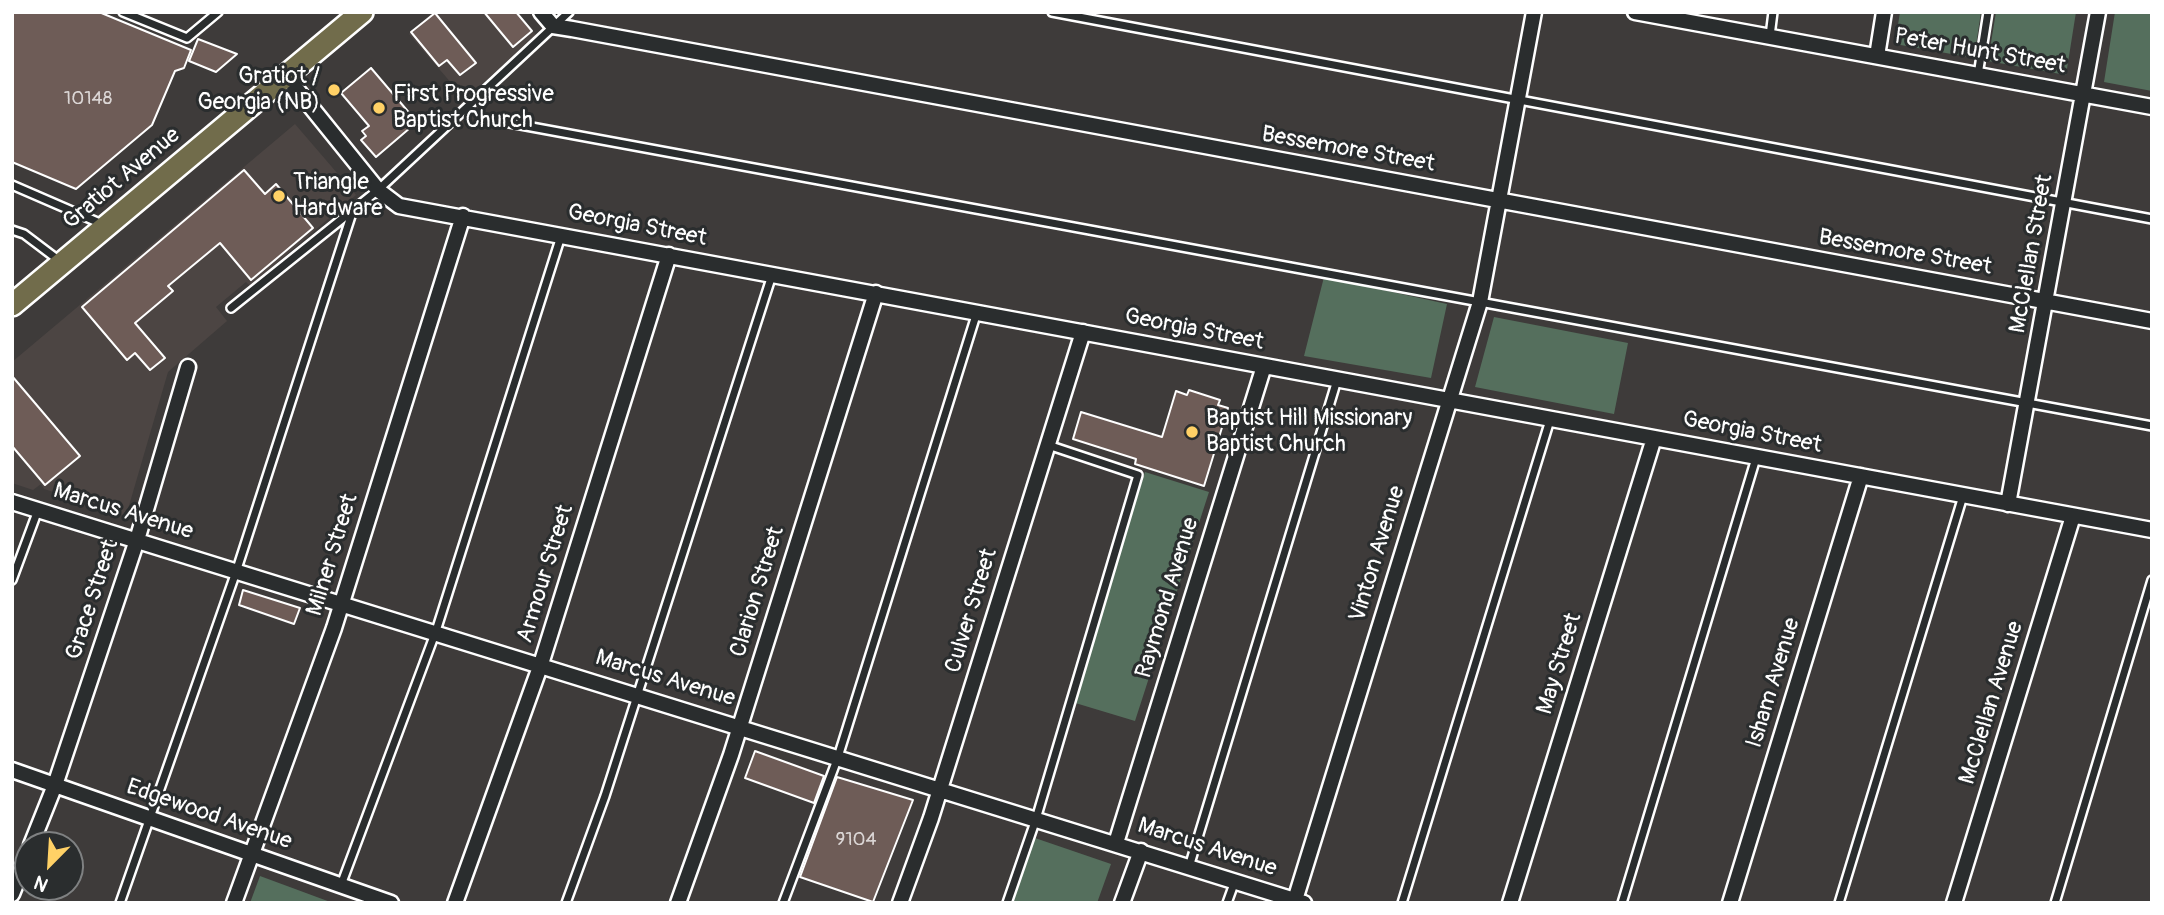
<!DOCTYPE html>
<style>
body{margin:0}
#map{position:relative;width:2164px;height:915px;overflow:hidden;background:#3e3b3a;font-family:Pangolin,sans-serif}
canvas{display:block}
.frame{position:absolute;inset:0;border:14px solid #fff;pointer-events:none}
.north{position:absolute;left:14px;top:831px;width:70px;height:70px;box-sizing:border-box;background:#2a2d2e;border:2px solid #7f8182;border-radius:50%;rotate:204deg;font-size:19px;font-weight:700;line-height:28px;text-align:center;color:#fff}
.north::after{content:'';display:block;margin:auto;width:24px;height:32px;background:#ffd166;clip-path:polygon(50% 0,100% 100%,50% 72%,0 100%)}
</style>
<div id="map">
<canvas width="2164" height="915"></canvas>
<div class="frame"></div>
<div class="north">N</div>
</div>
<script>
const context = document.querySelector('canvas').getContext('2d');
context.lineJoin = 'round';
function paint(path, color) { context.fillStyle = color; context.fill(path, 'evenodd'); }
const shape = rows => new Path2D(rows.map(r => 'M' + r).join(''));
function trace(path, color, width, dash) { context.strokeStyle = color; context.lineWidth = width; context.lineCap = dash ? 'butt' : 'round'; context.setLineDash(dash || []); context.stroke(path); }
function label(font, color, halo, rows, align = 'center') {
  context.font = font + ' Pangolin,sans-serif'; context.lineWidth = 6; context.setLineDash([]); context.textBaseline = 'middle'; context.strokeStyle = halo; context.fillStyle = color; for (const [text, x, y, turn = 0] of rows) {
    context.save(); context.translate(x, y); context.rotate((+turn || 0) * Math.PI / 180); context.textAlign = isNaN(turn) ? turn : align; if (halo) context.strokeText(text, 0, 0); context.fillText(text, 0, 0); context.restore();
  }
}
paint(shape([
 [433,12,516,12,537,36,465,99,409,34],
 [295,124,356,195,250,286,246,282,216,307,227,321,168,372,126,516,44,489,41,484,33,490,12,483,12,362]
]), '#4c4543');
paint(shape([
 [1900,12,1981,12,1974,58,1895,44],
 [1996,12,2076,12,2066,75,1988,61],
 [2115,12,2152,12,2152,91,2104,82],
 [1324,277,1447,304,1431,378,1304,356],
 [1494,317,1628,343,1614,414,1475,387],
 [1145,472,1209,492,1135,721,1072,702],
 [1035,838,1111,864,1097,903,1012,903],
 [260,876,333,903,250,903]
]), '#556f5d');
const building = shape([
 [12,12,99,12,191,50,184,68,175,71,152,125,76,189,12,162,12,12],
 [484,12,516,12,532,31,513,47,484,12],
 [435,13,476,63,460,75,447,60,439,66,411,32,435,13],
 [198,39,237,54,216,72,189,61,198,39],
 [371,68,417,122,376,157,361,140,366,136,362,131,369,126,341,93,371,68],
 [244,170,265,194,276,184,313,228,251,280,220,243,168,286,173,291,135,323,165,358,150,370,135,353,127,360,82,307,244,170],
 [12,376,80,456,45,485,12,446,12,376],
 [1189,390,1220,400,1218,405,1228,408,1204,486,1135,464,1136,459,1073,439,1081,412,1162,437,1176,391,1187,395,1189,390],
 [243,590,300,608,294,624,239,605,243,590],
 [755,751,824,776,814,803,745,778,755,751],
 [837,777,913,800,873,902,800,877,837,777]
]);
paint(building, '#6e5c57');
trace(building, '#fff', 2);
const lane = shape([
 [123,12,187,38,218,12],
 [1052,12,2152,219],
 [1770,36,1773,12],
 [1978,75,1988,12],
 [499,121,2152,426],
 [12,185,102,224],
 [12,230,24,234,61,262],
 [231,308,378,190,569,12],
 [12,580,38,510],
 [1189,867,1337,380],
 [341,885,436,631,561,236],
 [120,903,237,569,352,213],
 [566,903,605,796,772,275],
 [783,903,838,757,977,312],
 [1007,903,1036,819,1138,475,1048,445],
 [1227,903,1235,881],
 [1402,903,1550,420],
 [1622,903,1756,458],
 [1839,903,1963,496],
 [2055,903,2152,580]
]);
const street = shape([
 [541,12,553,26,572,29,2152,321],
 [1635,12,2152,107],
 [1877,56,1884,12],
 [286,76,378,190,399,206,2152,530],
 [12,502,1304,903],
 [2008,504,2098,12],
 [12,770,391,903],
 [1116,843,1264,366],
 [31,845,55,785,137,540,188,367],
 [12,894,28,854],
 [1295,900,1480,302,1534,12],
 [234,903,334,628,463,216],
 [455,903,541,664,669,255],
 [678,903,731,755,876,293],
 [900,903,931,818,1083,332],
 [1122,903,1141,851],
 [1510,903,1654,438],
 [1730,903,1861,476],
 [1954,903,2073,516]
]);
const primary = shape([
 [12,305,362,12]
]);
trace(lane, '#fff', 12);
trace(street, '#fff', 19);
trace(primary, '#fff', 26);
trace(lane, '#2a2d2e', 7);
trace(street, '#2a2d2e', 14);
trace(primary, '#716c4b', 21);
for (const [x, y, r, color] of [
 [334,90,7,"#ffd166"],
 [379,108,7,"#ffd166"],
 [279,196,7,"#ffd166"],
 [1192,432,7,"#ffd166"]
]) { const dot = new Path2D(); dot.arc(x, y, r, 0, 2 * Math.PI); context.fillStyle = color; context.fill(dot); trace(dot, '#2a2d2e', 2.5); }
label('19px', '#dbd6d5', null, [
 ["10148",88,99],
 ["9104",856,840]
]);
label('23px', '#fff', '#2a2d2e', [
 ["Peter Hunt Street",1980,52,10],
 ["Bessemore Street",1348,150,10],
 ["Gratiot Avenue",122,179,-40],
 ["Georgia Street",637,226,11],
 ["Bessemore Street",1905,253,10],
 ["McClellan Street",2032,254,-80],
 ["Georgia Street",1194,330,11],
 ["Georgia Street",1752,433,11],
 ["Marcus Avenue",123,512,17],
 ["Vinton Avenue",1378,554,-73],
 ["Milner Street",333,555,-73],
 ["Armour Street",546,574,-73],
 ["Clarion Street",758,592,-73],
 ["Raymond Avenue",1168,598,-73],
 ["Grace Street",93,600,-72],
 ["Culver Street",972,611,-73],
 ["May Street",1560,664,-73],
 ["Marcus Avenue",665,679,17],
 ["Isham Avenue",1774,683,-73],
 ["McClellan Avenue",1992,703,-73],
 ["Edgewood Avenue",209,815,19],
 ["Marcus Avenue",1207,848,18]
]);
label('23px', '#fff', '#2a2d2e', [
 ["Gratiot /",320,77,"right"],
 ["Georgia (NB)",320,103,"right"],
 ["First Progressive",393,95],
 ["Baptist Church",393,121],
 ["Triangle",293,183],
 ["Hardware",293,209],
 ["Baptist Hill Missionary",1206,419],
 ["Baptist Church",1206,445]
], 'left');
</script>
